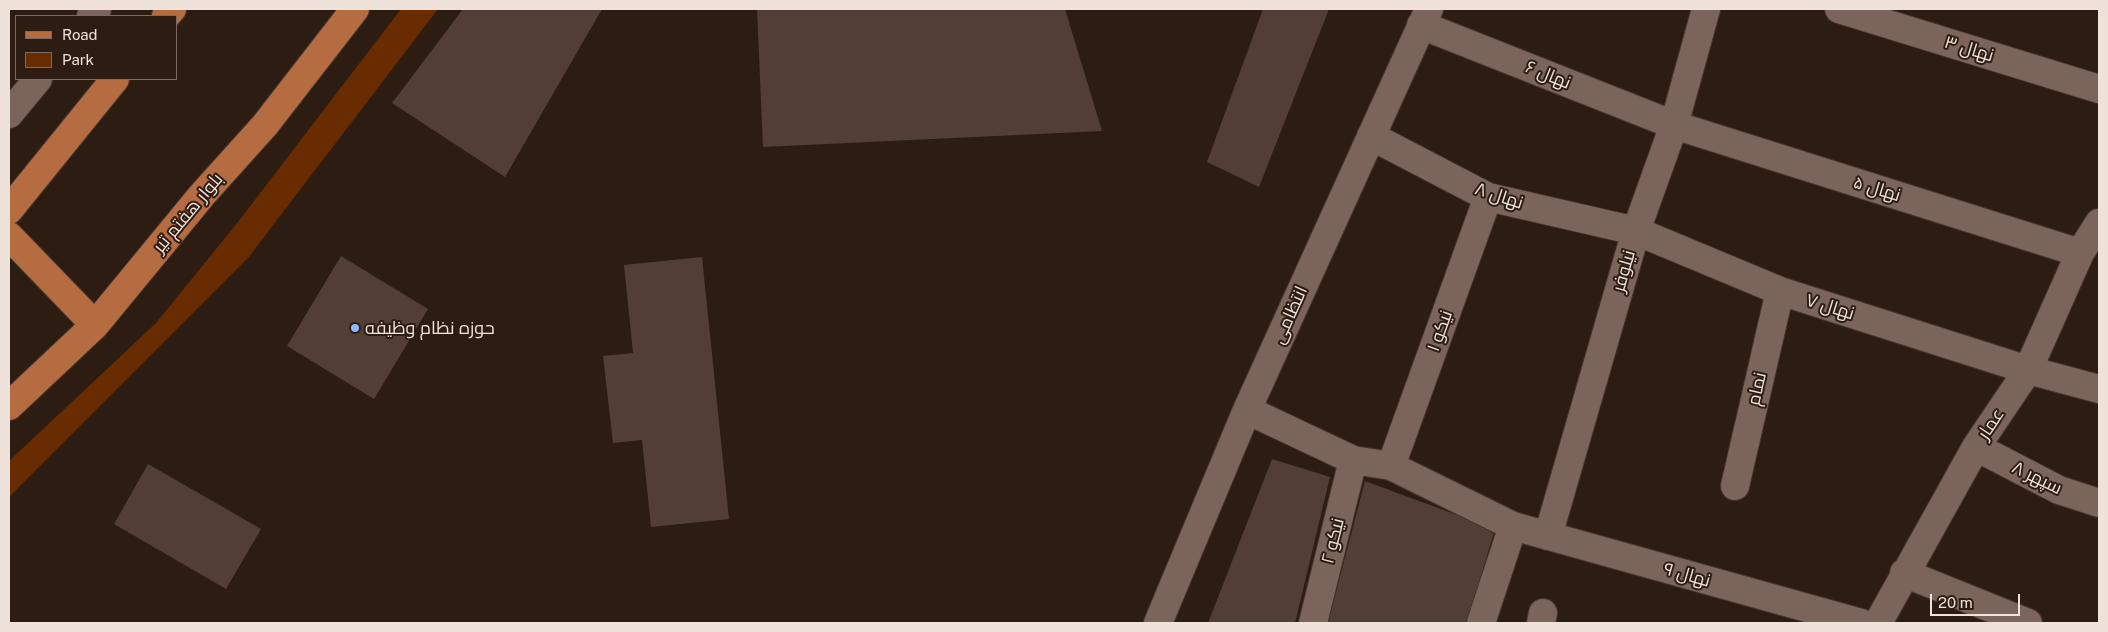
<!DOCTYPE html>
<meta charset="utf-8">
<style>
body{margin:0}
#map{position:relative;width:2108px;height:632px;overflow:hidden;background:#2d1c12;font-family:"Public Sans",sans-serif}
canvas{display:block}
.frame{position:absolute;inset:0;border:10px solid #eee2db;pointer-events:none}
.legend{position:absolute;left:15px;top:15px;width:162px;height:65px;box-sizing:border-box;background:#2d1c12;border:1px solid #7a6b62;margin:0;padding:6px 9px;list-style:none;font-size:15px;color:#eee2db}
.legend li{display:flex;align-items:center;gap:10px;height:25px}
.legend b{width:25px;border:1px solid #7a6b62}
.scale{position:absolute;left:1930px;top:594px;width:90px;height:22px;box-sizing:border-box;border:2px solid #eee2db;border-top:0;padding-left:6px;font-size:15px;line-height:18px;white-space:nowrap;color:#eee2db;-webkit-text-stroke:4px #2d1c12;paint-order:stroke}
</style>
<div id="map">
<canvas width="2108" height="632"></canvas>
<div class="frame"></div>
<ul class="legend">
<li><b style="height:6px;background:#b66c41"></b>Road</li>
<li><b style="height:14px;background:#692b00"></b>Park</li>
</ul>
<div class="scale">20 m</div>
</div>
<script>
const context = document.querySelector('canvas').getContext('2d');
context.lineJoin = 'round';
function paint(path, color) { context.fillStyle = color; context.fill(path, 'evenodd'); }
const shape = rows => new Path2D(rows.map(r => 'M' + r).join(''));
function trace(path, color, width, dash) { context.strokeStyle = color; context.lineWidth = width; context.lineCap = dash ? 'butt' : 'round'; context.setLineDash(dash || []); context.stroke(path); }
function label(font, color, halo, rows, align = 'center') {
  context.font = font + ' "Public Sans",Cairo,sans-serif'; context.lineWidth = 4; context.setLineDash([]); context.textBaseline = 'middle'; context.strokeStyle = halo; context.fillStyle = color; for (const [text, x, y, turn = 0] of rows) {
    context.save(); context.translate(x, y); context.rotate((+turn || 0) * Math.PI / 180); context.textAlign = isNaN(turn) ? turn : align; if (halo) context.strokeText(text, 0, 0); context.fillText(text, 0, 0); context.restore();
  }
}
paint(shape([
 [401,9,438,9,248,258,9,497,9,461,156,323,238,222]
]), '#692b00');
paint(shape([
 [463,9,602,9,505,177,392,103],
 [757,9,1065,9,1102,131,763,147],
 [1263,9,1329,9,1259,187,1207,162],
 [341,256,428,309,374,399,287,346],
 [702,257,729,519,651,527,642,440,613,443,603,356,633,353,624,265],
 [1272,459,1330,477,1295,623,1208,623],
 [148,464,261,529,226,589,114,524],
 [1365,481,1495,529,1467,623,1328,623]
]), '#523e34');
const minor = shape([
 [1839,9,2099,89],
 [91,16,97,9],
 [1421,25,1674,125,2080,253],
 [9,114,38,79],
 [1371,136,1488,197,1636,231,1780,291,2028,370,2099,389],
 [1247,410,1353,460,1391,466,1513,526,1861,623],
 [1976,447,2059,490,2099,503],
 [1391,466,1488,197],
 [1735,486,1780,291],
 [1548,536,1636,231,1674,125,1706,9],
 [1904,573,2028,623],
 [1158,623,1247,410,1429,9],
 [1313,623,1353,460],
 [1481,623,1513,526],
 [1541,623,1543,613],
 [1878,623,1976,447,2028,370,2080,253,2099,223]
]);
const major = shape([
 [166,16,172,9],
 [9,210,115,79],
 [9,236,95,325],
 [9,406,95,325,202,195,265,125,355,9]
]);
trace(minor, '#453631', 30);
trace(major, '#453631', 30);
trace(minor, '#7b655a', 28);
trace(major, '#b66c41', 28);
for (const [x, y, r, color] of [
 [355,328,5,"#8cb9fc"]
]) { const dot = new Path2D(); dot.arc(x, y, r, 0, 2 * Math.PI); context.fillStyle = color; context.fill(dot); trace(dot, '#2d1c12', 2); }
label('18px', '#eee2db', '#2d1c12', [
 ["نهال ۳",1969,49,17],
 ["نهال ۶",1548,75,22],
 ["نهال ۵",1877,189,17],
 ["نهال ۸",1499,196,18],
 ["بلوار هفتم تیر",188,213,-50],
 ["نیلوفر",1624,271,-74],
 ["نهال ۷",1830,307,17],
 ["انتظامی",1290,315,-66],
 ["نیکو ۱",1440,331,-70],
 ["نمام",1757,389,-77],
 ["عمار",1991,424,-56],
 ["سپهر ۸",2037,478,26],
 ["نیکو ۲",1333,541,-76],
 ["نهال ۹",1687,575,16]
]);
label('18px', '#eee2db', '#2d1c12', [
 ["حوزه نظام وظیفه",365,328]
], 'left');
</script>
